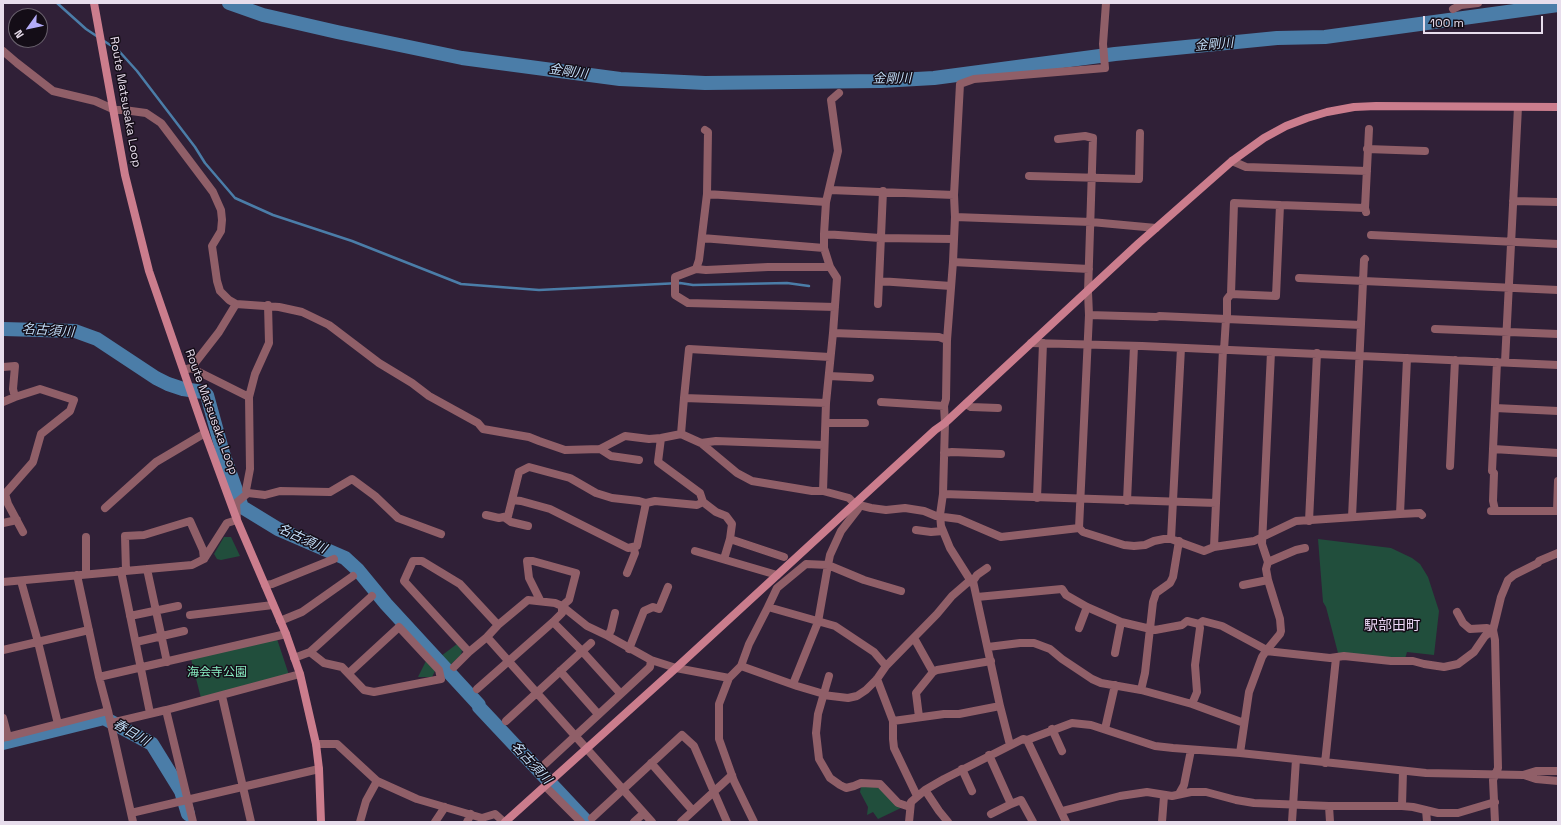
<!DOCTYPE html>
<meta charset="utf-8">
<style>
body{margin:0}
#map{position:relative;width:1561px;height:825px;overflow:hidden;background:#302037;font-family:"Space Grotesk",sans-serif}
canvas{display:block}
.frame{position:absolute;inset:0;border:4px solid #e7ddec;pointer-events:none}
.north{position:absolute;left:8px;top:8px;width:40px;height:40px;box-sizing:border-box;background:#140d17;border:1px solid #68606c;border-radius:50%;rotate:237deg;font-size:11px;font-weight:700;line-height:16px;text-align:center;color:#e7ddec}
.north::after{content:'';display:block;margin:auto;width:14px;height:18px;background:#b4acf9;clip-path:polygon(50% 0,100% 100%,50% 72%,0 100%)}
.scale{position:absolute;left:1423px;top:16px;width:120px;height:18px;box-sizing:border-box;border:2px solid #e7ddec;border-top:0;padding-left:5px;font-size:12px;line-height:14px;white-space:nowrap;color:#e7ddec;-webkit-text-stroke:3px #140d17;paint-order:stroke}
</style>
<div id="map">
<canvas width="1561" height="825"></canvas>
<div class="frame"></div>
<div class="north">N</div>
<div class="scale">100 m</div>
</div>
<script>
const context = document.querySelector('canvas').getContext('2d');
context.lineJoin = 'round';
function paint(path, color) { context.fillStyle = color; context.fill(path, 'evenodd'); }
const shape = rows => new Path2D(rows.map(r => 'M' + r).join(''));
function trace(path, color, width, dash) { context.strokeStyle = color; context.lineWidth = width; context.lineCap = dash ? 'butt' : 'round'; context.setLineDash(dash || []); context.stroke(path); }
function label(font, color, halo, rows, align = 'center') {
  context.font = font + ' "Space Grotesk","Noto Sans JP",sans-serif'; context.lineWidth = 3; context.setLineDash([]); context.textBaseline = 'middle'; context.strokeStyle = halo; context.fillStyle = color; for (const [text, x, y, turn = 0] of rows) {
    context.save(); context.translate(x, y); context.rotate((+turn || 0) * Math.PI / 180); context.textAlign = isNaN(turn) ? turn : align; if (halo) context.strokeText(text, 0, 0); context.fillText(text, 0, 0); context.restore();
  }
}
paint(shape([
 [224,537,231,537,240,556,221,560,217,559,214,554],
 [1318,539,1391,548,1412,558,1420,564,1428,577,1439,611,1434,655,1407,652,1405,659,1343,655,1338,653,1326,607,1323,602],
 [277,639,289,675,201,698,191,659],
 [457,644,462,650,461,655,450,665,441,656],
 [426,661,435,671,432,677,418,677],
 [865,785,879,788,901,808,878,819,873,812,867,815,868,807,860,792,861,787]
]), '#214e3c');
trace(shape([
 [57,3,86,29,98,37],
 [104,41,118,50,137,71,195,147,205,163,235,198,273,215,352,241,461,284,539,290,680,283,693,285,787,283,809,286]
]), '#4b7da8', 2.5);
trace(shape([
 [229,3,263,15,337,32,462,58,620,79,705,83,881,81,934,78,1115,54,1277,38,1325,37,1558,5],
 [3,329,75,331,97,339,156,378,168,384,183,389,203,392,207,395,223,453,242,507,278,529,345,558,358,570,386,604,479,705,479,707,587,822],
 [3,743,104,718,152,744,181,791,188,814]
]), '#4b7da8', 14);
trace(shape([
 [1453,9,1461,5,1478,3],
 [3,51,17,63,53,91,95,101,115,110,124,110,146,113,161,123,213,192,221,210,222,220,221,231,212,246,217,281,220,291,229,300,236,304],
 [705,130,708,132,707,194,699,260,696,269,675,277,675,295,688,303,835,307],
 [1058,139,1085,136,1093,138,1088,292,1089,315,1079,528,1083,532,1124,545,1134,546,1145,545,1154,541,1164,539,1171,539,1204,551,1214,547,1254,541,1296,521,1400,514,1420,513,1422,515],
 [1367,149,1425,151],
 [1232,161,1246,167,1367,171],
 [1029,176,1139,179,1140,133],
 [830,190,954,195],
 [707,194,826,202],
 [1513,201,1558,202],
 [1366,212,1365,208,1369,129],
 [955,217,1091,222,1156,228],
 [824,234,880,238,953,239],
 [1371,235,1558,244],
 [702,238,824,248],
 [953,262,1089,269],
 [696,269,706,270,768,267,830,267],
 [1299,278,1558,290],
 [879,281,951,286],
 [1231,294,1276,296,1280,205,1365,208],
 [878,304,883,191],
 [1089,315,1157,317,1159,316,1361,325],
 [1227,319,1227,299,1231,294,1234,203,1280,205],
 [1435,329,1558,334],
 [833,333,939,337,947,340],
 [1031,343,1142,346,1558,365],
 [1224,350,1226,319],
 [1505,362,1518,107],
 [3,367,15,366,13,389,15,397,3,402],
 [191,368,219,332,236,304,279,307,302,312,329,325,379,363,412,383,429,396,478,423,483,429,529,437,539,441,565,450,600,449,625,436,649,439,661,438,681,434],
 [187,369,191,368,249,397],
 [829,376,870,378],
 [15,397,40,389,74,400,70,411,41,434,33,462,5,494,8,504,23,532],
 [684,398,681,434,701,443,737,473,752,481,812,491,823,491,849,498,855,504,858,509,841,531,830,555,828,565,806,564,777,588,768,607,835,626,874,652,886,666],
 [881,402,944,406],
 [826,403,684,398,689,349,830,357],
 [966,404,971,407,998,408],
 [1495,408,1558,411],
 [826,423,865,423],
 [661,438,658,462,700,493,703,502],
 [701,443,716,441,823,445],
 [600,449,611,456,639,460],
 [1493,449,1558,453],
 [944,453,952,452,1001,454],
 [1450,466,1455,360],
 [823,491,826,403,833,333,837,278,830,267,824,248,824,234,826,202,838,151,831,100,839,93],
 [248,493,246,490,250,469,249,397,255,374,269,343,268,305],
 [943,494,1216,503],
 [1037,498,1043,343],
 [1127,501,1134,346],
 [646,503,637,546,628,548,550,509,521,501,512,500,519,472,529,467,570,478,596,493,612,498,639,501,646,503,655,501,697,505,703,502,716,512,726,516,732,524,730,539,724,559],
 [855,504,871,508,886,510,905,508,924,511,936,516,959,519,1001,537,1079,528],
 [105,508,156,462,205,433],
 [1495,510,1493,501,1494,473,1492,471,1497,362],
 [1491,511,1558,511],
 [1557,511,1558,481],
 [1400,514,1407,358],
 [486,515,499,518,508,516,512,500],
 [504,517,511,522,528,526],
 [1352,517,1364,260,1365,259],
 [1309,521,1317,353],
 [3,523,17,520],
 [916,530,931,532,943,531],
 [86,537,86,574],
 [730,539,784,557],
 [1171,539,1181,348],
 [1214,547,1223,349],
 [695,551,777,575],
 [1268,562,1296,550,1305,548],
 [147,569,167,662],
 [121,571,150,713],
 [126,571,125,536,144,535,190,521,203,550,204,559],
 [627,573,635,553,633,547],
 [77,575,99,677,108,711,133,822],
 [21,581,38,642,58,724],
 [3,582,192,565,204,559,227,523,237,520,236,503,248,493,265,495,280,491,330,492,352,479,375,496,398,518,441,534],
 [265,585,272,584,334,559],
 [1243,585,1268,580],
 [977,597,1062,589,1066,595,1087,607,1121,622,1155,630,1182,625,1187,621,1199,624,1203,621,1222,626,1263,648,1266,651,1280,634,1281,631,1280,619,1268,580,1266,569,1268,562,1262,544,1271,352],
 [1457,612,1463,623,1470,629,1487,628,1493,630],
 [190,615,273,605],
 [130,616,178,606],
 [280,621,302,612,353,576],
 [553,622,582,651,620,693],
 [1079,628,1087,607],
 [608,636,611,630,615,613],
 [487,637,469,652,404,581,413,561,422,561,460,584,498,625],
 [914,638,933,672,937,670,991,661],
 [136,642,184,631],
 [988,647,1020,643,1034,643,1050,649,1062,659,1092,679,1101,683,1141,690,1192,704,1244,723],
 [629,649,644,611,653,607,659,609,668,587],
 [3,650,89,630],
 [310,652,372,596],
 [1115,653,1121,622],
 [294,658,310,652,324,663,342,667,364,690,374,692,441,679,439,670,399,627,349,673],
 [741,666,749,644,768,607],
 [454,667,469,652],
 [560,671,598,714],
 [829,676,818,714,816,733,819,759,830,778,840,785,846,788,854,786,861,783,880,784,898,803,910,807],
 [99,677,286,634],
 [729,678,741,666,797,686,824,694],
 [877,679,893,721,944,714,959,714,1000,706],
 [793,684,818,622,828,565,864,580,901,591],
 [477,689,553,622,562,613,562,606,569,600,576,573,533,561,527,561,529,578,540,600],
 [1141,690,1145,673,1153,602,1156,593,1170,583,1173,577,1179,541],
 [823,695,848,698,857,696,866,690,877,679,886,666,937,614,952,596,967,583,973,581,977,575,987,568],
 [222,696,251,822],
 [1192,704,1197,692,1195,665,1200,628,1199,624],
 [166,710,193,822],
 [919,717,916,693,933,672],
 [3,718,8,737],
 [506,721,591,643],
 [893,721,893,739,894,748,917,796],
 [111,723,166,710,300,674],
 [1052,729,1062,751],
 [1105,729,1115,685],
 [3,738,108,711],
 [1027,740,1066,822],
 [316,744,337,744,377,781,417,799,482,818,495,814,504,822],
 [1010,745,1000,706,973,581,969,578,950,548,941,526,940,515,943,494,945,423,944,406,946,399,947,340,953,262,955,217,954,195,960,84,974,79,1105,68,1103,44,1106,3],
 [1240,753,1249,692,1262,657,1266,651,1330,658,1344,656,1391,661,1413,661,1424,664,1444,667,1458,664,1474,652,1485,636,1493,630],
 [989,755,1011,804,991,814],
 [651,763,693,811],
 [1325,763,1336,658],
 [545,764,650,667,651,660],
 [962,769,972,791],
 [1524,775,1536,779,1558,781],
 [545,786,581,822],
 [925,790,939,811,948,822],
 [1179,794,1184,785,1191,750],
 [1011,804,1021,800,1033,822],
 [1329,806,1330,822],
 [1402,806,1403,771],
 [1426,810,1427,822],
 [1062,811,1120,796,1147,792,1172,796,1191,792,1206,792,1236,800,1254,803,1329,806,1402,806,1413,807,1438,813,1458,813,1495,802],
 [131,813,319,769],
 [592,818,682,735,694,746,727,822],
 [360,822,366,801,377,781],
 [435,822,445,807],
 [467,822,471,814],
 [634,822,644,813],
 [652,822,487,637,498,625,528,600,555,603,562,606,587,626,608,636,651,660,676,668,729,678,719,704,719,739,734,781,754,822],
 [681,822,732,775],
 [909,822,911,802,925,790,944,779,1023,739,1027,740,1072,723,1091,725,1155,746,1173,748,1240,753,1426,773,1523,775,1536,771,1558,771],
 [1162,822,1164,796],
 [1292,822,1296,759],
 [1495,822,1493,780,1498,768,1495,640,1493,630,1501,597,1508,580,1514,575,1538,563,1539,561,1558,553]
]), '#905f68', 8);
trace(shape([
 [94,3,125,175,149,271,205,433,237,520,286,634,300,674,316,744,319,769,321,822],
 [505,822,676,668,935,430,945,423,1139,243,1232,161,1264,138,1286,126,1307,118,1327,112,1354,107,1376,106,1558,107]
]), '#cb7d8d', 8);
label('12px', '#e7ddec', '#140d17', [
 ["Route Matsusaka Loop",125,102,80],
 ["Route Matsusaka Loop",211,412,70]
]);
label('12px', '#88efc3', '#140d17', [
 ["海会寺公園",217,673]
]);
label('italic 13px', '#c2def8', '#140d17', [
 ["金剛川",1214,45,-5],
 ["金剛川",568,72,8],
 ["金剛川",892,79,-1],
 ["名古須川",48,331,4],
 ["名古須川",302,539,25],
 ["春日川",131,733,30],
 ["名古須川",531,763,47]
]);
label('14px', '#ecd8f6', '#140d17', [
 ["駅部田町",1392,626]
]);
</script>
